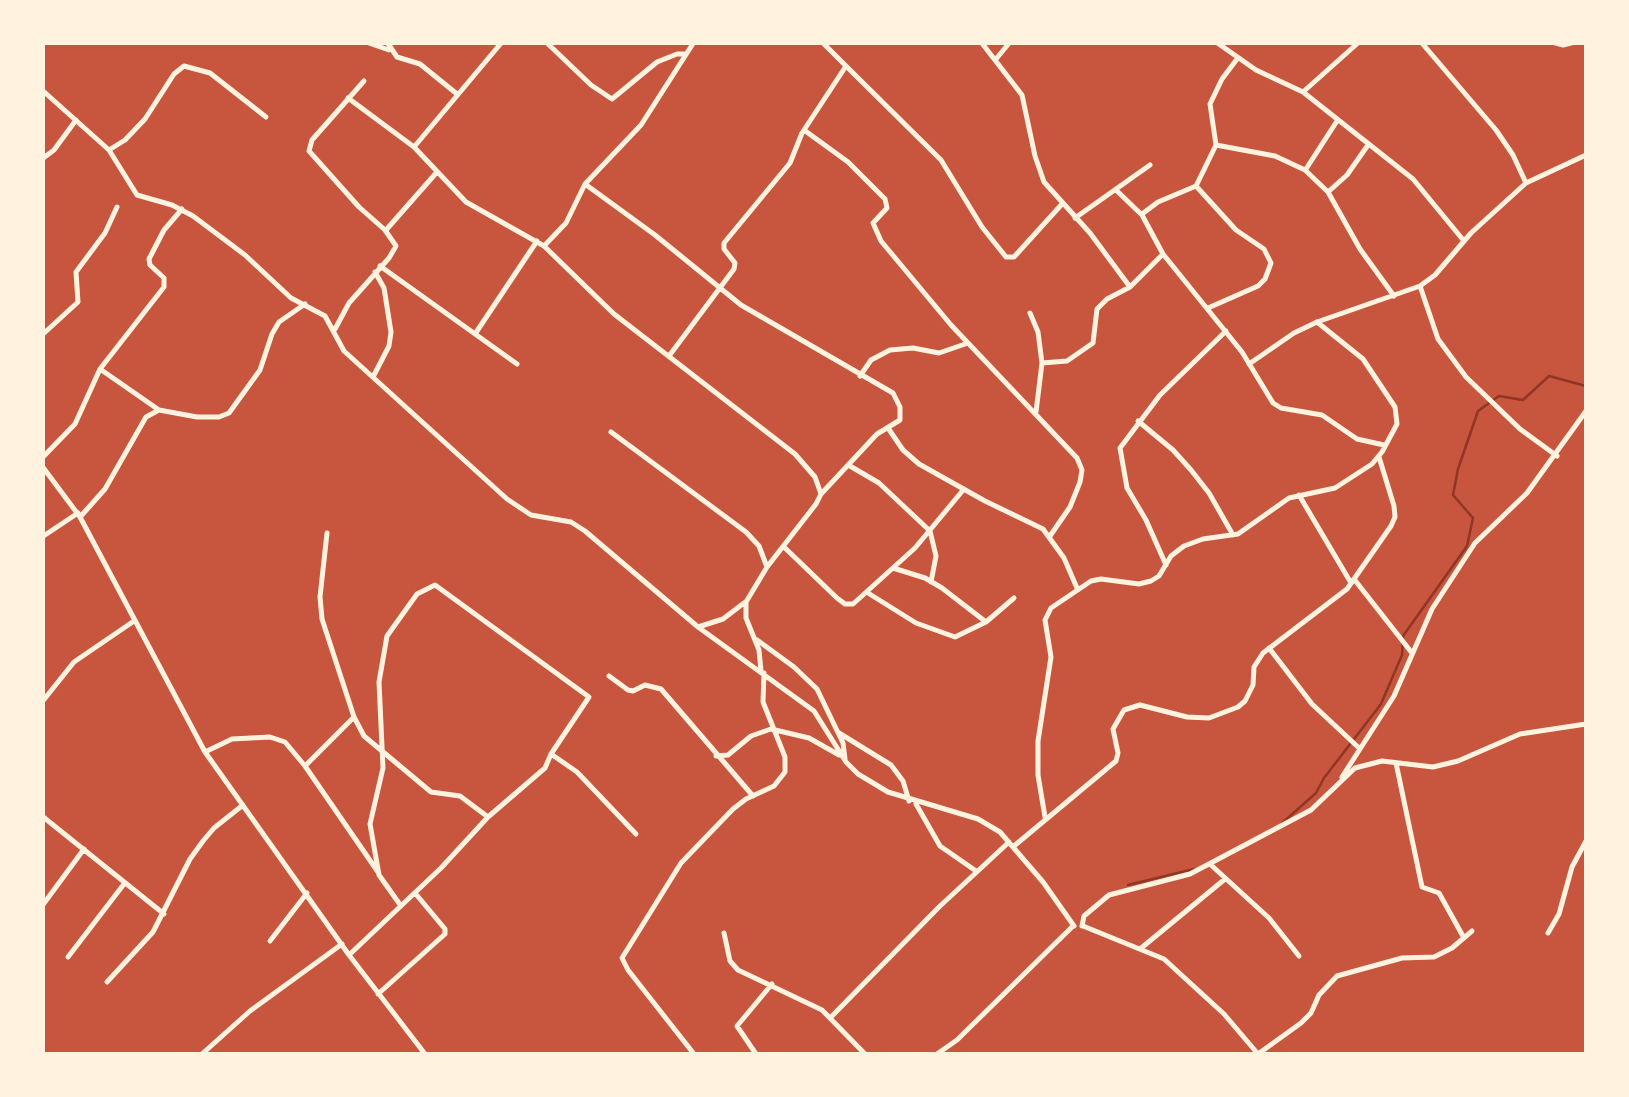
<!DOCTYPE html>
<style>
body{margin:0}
#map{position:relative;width:1629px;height:1097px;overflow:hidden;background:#c8553d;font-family:"Space Grotesk",sans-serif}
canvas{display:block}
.frame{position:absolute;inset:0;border:45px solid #fff3e0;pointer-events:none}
</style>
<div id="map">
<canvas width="1629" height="1097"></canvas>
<div class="frame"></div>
</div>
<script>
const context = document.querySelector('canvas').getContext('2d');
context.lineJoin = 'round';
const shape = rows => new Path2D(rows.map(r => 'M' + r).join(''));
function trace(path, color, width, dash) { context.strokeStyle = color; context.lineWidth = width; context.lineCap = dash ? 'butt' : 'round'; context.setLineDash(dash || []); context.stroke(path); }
trace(shape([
 [1281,824,1316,793,1324,778,1381,704,1402,655,1403,636,1467,546,1473,518,1453,495,1458,469,1478,411,1499,396,1523,400,1549,376,1586,386],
 [1128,885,1194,869]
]), '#8f3625', 2.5);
trace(shape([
 [366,42,389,50],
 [387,42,397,57,420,64,457,94],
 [546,42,591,85,612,99,657,62,677,54,685,54],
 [981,42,1022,95,1035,156,1044,182,1090,233,1130,287],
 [1216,42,1256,70,1303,92,1413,179,1464,241],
 [1421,42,1496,130,1513,155,1526,183],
 [1552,42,1563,45,1575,42],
 [996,59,1010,42],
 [846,66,941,160,982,227,1006,257,1014,257,1062,204],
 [42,90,109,150,137,195,172,205,193,216,245,255,291,298,325,316,344,351,507,499,531,515,571,522,585,531,698,627,814,711,846,762,858,774,888,792,978,819,1000,832,1043,882,1074,926],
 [1303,92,1359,42],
 [348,98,414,147,466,202,544,246,614,314,795,454,815,477,821,494,816,504,767,567,746,602,746,618,759,650,761,671],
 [804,130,848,162,885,199,887,208,873,223,881,241,951,325,1077,458,1082,470,1080,482,1070,507,1050,536],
 [1216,145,1275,156,1305,170,1328,192],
 [1368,145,1347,175,1328,192,1360,249,1394,296],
 [414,147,502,42],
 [109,150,125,140,145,119,174,74,184,66,210,73,266,117],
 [42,159,54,150,76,120],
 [1306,169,1337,121],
 [585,184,655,235,741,305,893,393,900,407,900,420,877,434,821,494],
 [1196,186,1236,230,1264,249,1271,263,1265,279,1258,286,1208,308],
 [1117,191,1142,215,1163,254,1242,352,1273,403,1281,408,1322,415,1357,439,1384,445],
 [1142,214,1158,202,1196,186,1216,145,1210,104,1222,79,1237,59],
 [1075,218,1150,165],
 [386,230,437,172],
 [544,246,566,223,585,184,641,125,694,42],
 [380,266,517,364],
 [1420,286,1438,339,1466,377,1520,429,1557,456],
 [1030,313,1038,332,1042,363,1036,412],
 [335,329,349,303,389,258,396,246,385,230,359,207,309,151,312,140,364,81],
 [475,334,537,241],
 [42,335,78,302,76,272,105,233,117,207],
 [669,356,734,269,735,263,724,249,724,243,790,163,802,133,846,66,822,42],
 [1042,363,1067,361,1093,343,1097,309,1107,299,1130,287,1163,254],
 [1249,364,1294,333,1317,322,1420,286,1435,275,1471,233,1526,183,1586,155],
 [100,369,159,410],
 [860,376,871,360,890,350,913,348,939,353,968,343],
 [373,377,389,346,391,332,384,288,375,272],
 [1138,421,1173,450,1191,470,1209,493,1233,535],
 [888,428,903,450,919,464,985,501,1043,529,1064,558,1077,588],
 [611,432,746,532,759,546,767,567],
 [42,458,75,424,100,369,164,287,164,278,150,265,149,259,164,230,182,209],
 [42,466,80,517,205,752,349,955,425,1054],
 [850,466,879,483,930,531,936,556,931,582],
 [1299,495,1351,583],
 [81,516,105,489,146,417,159,410,197,417,219,417,229,413,260,370,272,334,279,322,305,304],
 [327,533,320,597,322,619,354,717,364,736,431,792,460,796,488,817],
 [42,537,78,513],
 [784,547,837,598,845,604,853,604,915,548,964,489],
 [1166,565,1146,520,1127,488,1120,448,1160,395,1226,331],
 [893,568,925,578,942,588,986,622],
 [1354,579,1412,653],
 [868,593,916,623,955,637,986,622,1014,598],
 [698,627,723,619,744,603],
 [757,640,794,667,817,689,843,743,845,759],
 [1269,648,1312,704,1359,748],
 [609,676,628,690,633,691,645,685,661,689,753,796],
 [42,702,74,662,134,621],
 [839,733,891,765,903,781,909,801],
 [205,752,232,739,270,737,285,742,305,766,354,717],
 [716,756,728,755,751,736,771,729,809,738,839,755],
 [1396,763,1422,887,1439,893,1464,938],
 [305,766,378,872],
 [1342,777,1394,696,1432,609,1475,543,1527,493,1586,411],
 [916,804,940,846,976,871],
 [42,816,164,914],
 [1045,817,1038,775,1038,741,1051,657,1045,620,1051,608,1091,581,1101,579,1139,584,1151,581,1159,576,1171,556,1184,546,1203,539,1238,534,1289,498,1335,488,1372,464,1382,452,1397,424,1395,407,1363,359,1317,322],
 [1014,846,1116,761,1118,753,1113,729,1124,710,1140,705,1187,717,1209,718,1238,707,1245,701,1253,685,1254,667,1263,653,1347,589,1391,526,1395,517,1394,506,1379,457],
 [1211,865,1269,918,1299,956],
 [42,906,84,849],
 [401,906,379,875,370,824,383,768,379,682,387,636,417,594,435,585,589,697,551,754],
 [1082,926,1084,916,1109,895,1190,874,1311,810,1355,768,1382,761,1433,767,1458,761,1520,734,1586,724],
 [1083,926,1164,959,1224,1014,1258,1054],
 [724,933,730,961,738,970,822,1010,865,1054],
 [1548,933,1559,914,1572,867,1586,841],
 [270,941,307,893],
 [1140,949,1225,879],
 [349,955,441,868,488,817,545,768,551,754,577,772,636,834],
 [68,957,124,884],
 [107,982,153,932,190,859,203,841,214,828,243,805],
 [378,994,445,934,445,929,415,893],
 [831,1017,939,907,1009,842],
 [202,1054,250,1011,342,944],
 [694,1054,628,970,622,958,681,863,733,809,746,799,774,786,785,772,785,757,763,702,764,673],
 [756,1054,737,1026,772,984],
 [937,1054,957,1040,1073,926],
 [1258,1054,1301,1023,1311,1013,1319,995,1337,976,1402,958,1434,957,1452,948,1472,931]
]), '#fff3e0', 5);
</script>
